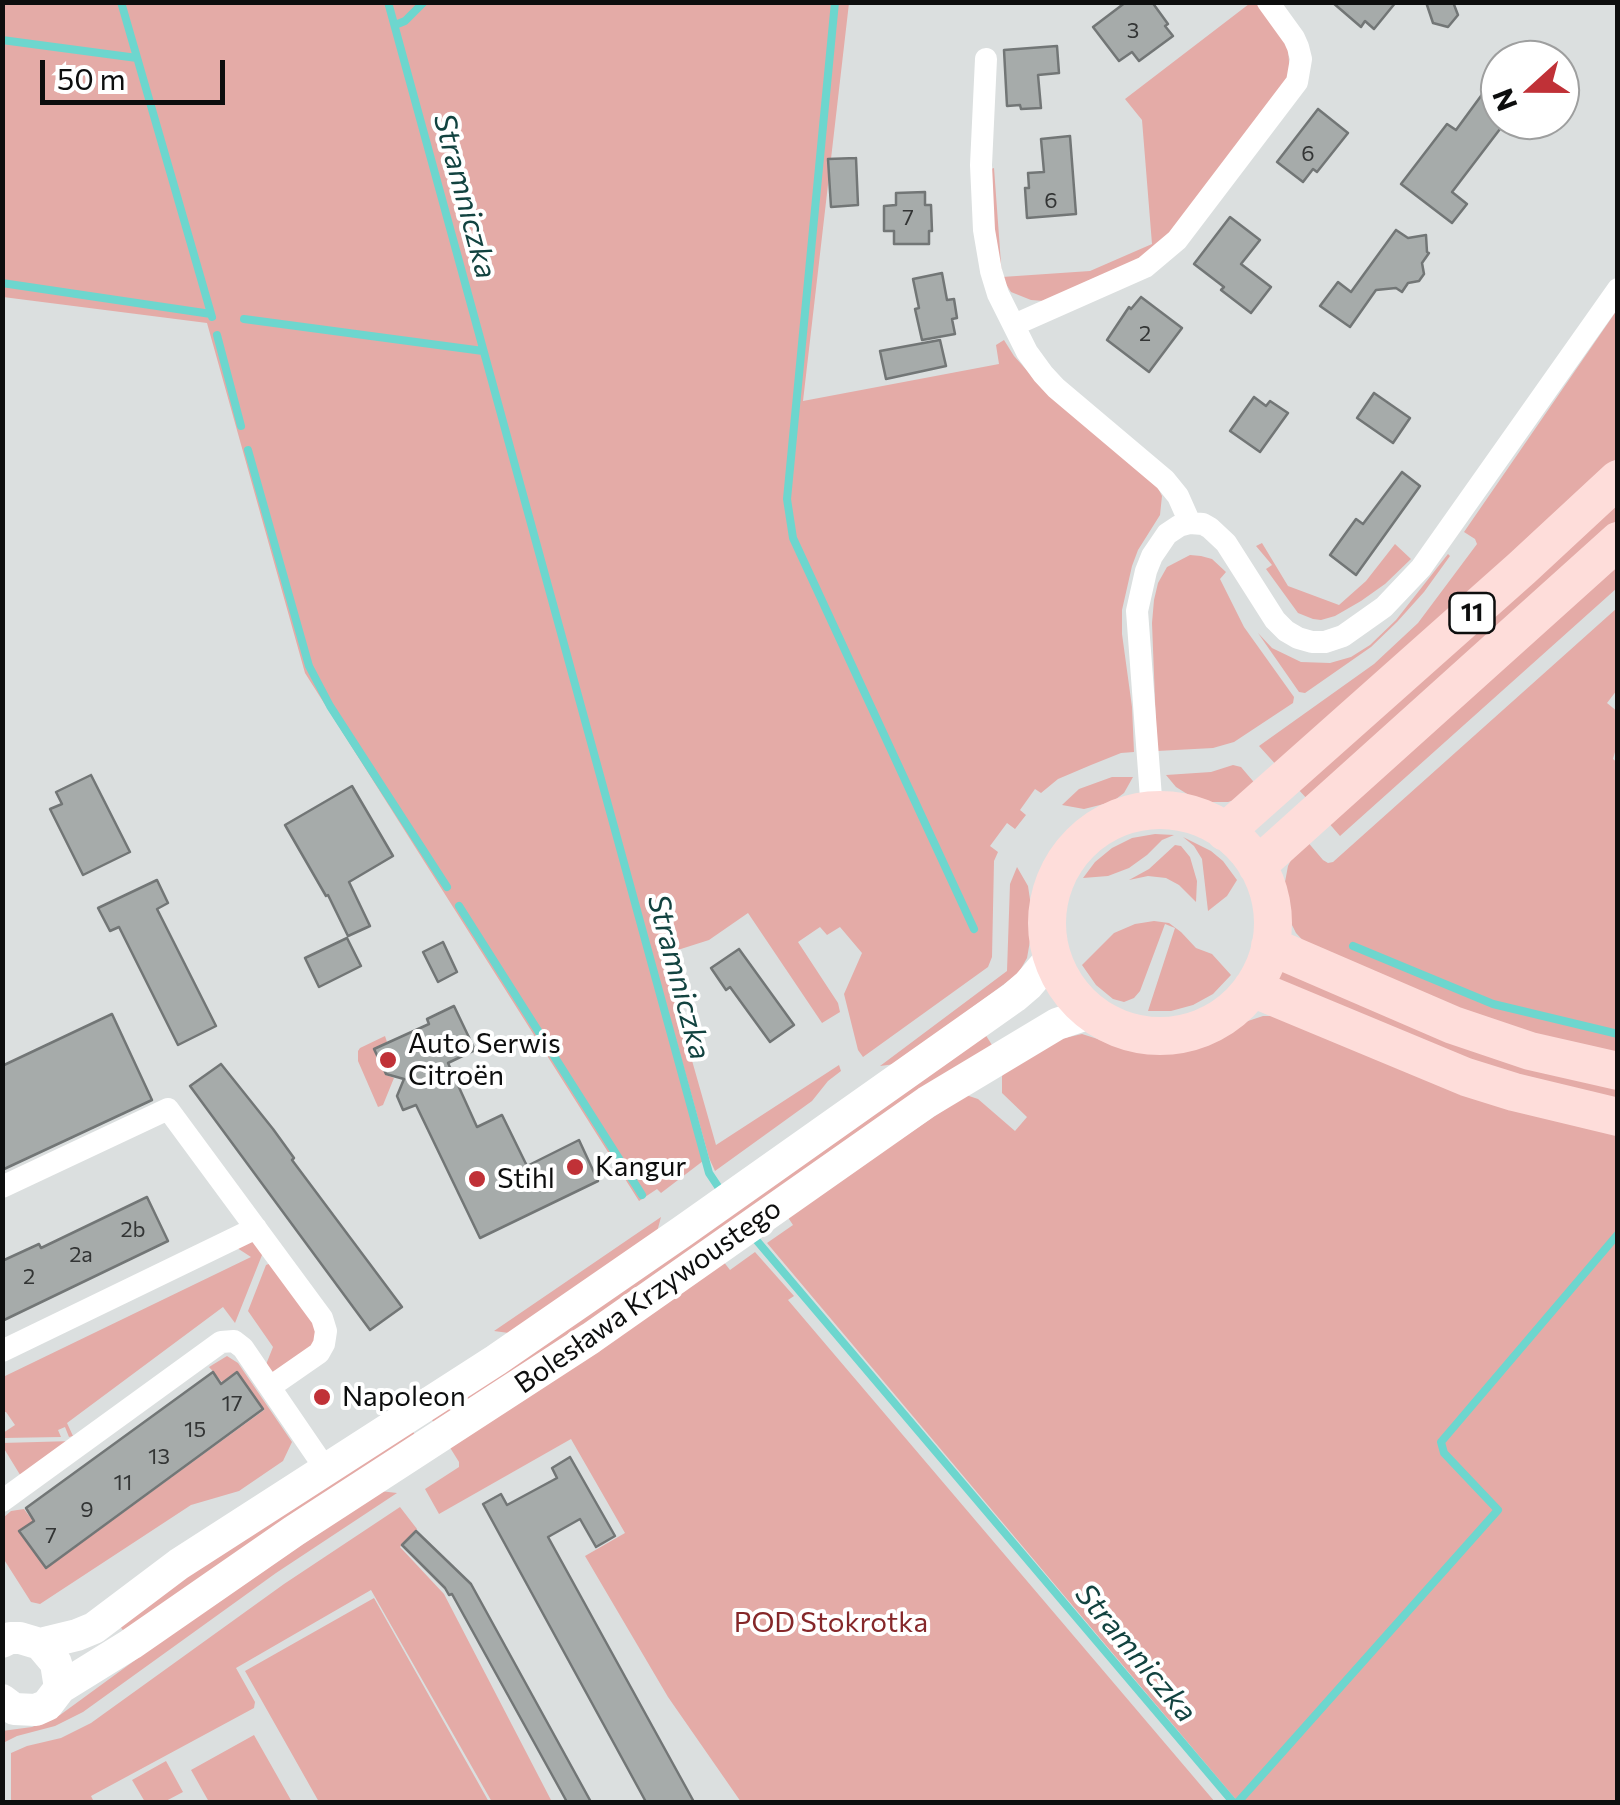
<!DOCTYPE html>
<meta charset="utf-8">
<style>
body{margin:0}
#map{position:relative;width:1620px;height:1805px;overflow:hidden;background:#dbdfdf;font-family:Commissioner,sans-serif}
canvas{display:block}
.frame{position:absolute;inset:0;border:5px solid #0d0e0e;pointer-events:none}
.north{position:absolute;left:1480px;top:40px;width:100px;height:100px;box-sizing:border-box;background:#fff;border:2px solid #9e9f9f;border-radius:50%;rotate:249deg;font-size:28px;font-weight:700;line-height:40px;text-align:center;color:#0d0e0e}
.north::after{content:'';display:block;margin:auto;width:35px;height:45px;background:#c03137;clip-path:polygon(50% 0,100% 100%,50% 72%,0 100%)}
.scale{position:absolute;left:40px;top:60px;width:185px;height:45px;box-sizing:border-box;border:5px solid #0d0e0e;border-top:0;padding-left:12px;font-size:30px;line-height:35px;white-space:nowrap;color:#0d0e0e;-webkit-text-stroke:8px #fff;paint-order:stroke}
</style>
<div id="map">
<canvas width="1620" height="1805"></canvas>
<div class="frame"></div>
<div class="north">N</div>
<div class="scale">50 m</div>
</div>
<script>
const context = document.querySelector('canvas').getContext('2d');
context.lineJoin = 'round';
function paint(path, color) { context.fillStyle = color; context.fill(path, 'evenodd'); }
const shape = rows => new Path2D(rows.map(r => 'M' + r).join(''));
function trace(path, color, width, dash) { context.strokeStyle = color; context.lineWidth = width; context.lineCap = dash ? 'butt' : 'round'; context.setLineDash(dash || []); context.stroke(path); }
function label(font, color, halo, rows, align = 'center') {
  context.font = font + ' Commissioner,sans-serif'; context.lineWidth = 8; context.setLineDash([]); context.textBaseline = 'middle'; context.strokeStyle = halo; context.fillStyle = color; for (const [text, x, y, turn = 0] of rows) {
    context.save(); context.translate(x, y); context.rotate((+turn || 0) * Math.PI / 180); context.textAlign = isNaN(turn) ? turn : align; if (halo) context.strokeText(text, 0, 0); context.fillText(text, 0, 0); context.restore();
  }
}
paint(shape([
 [3,3,849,3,803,401,999,364,996,345,1004,340,1014,356,1048,394,1158,488,1162,496,1160,515,1138,550,1132,566,1122,610,1122,634,1132,707,1134,752,1121,753,1091,765,1058,779,1041,793,1035,789,1020,810,1026,815,1015,829,1007,823,990,846,998,852,994,861,992,957,988,967,863,1057,858,1050,844,994,862,953,840,927,827,935,820,927,798,942,838,1003,840,1012,822,1023,748,913,709,940,662,955,716,1145,839,1065,841,1071,828,1081,812,1101,715,1171,709,1158,581,699,576,699,703,1161,661,1193,657,1189,639,1201,305,673,207,323,3,297],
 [1248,3,1256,3,1283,38,1288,49,1290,74,1169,235,1145,257,1044,301,1031,300,1011,292,997,270,988,170,994,168,1002,277,1090,271,1152,244,1142,120,1125,99,1249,4],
 [1617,310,1617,458,1569,506,1279,768,1259,746,1374,664,1418,623,1477,544,1475,539,1464,532],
 [1617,500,1617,520,1309,801,1297,788],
 [1262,543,1288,586,1339,605,1366,581,1395,544,1411,559,1385,584,1361,601,1335,616,1321,620,1313,619,1298,613,1266,569,1272,565,1256,546],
 [1448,554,1450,556,1424,592,1397,622,1371,647,1305,693,1299,692,1258,633,1272,648,1301,662,1330,663,1351,657,1370,645,1396,620],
 [1190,555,1201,556,1212,559,1226,572,1220,579,1244,627,1294,697,1293,703,1234,742,1213,748,1157,751,1152,623,1154,600,1158,583,1167,567],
 [1617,561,1617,588,1340,836,1327,821],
 [1617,608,1617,690,1607,703,1618,712,1617,745,1613,759,1618,763,1617,1058,1516,1032,1308,946,1296,933,1290,921,1285,882,1288,866,1294,854,1306,840,1323,860,1328,863,1333,862],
 [1233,765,1241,767,1258,787,1241,798,1228,802,1207,802,1192,797,1176,787,1166,775,1211,772],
 [1112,777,1133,777,1124,793,1112,802,1084,809,1062,805,1079,789],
 [1155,834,1174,835,1162,840,1147,855,1129,868,1108,876,1083,878,1095,862,1112,848,1132,838],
 [1183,837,1211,851,1223,861,1237,880,1227,896,1208,911,1202,859,1194,846],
 [1175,845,1181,846,1190,857,1197,881,1196,902,1179,885,1166,878,1148,876,1129,880,1149,869],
 [1017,867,1028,886,1031,906,1030,941,1027,958,1018,974,895,1064,880,1066,1007,971,1010,884],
 [1154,921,1169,923,1181,932,1196,948,1212,954,1231,975,1213,994,1193,1005,1171,1011,1148,1011,1175,928,1165,924,1140,991,1134,998,1124,1002,1113,999,1096,985,1082,965,1114,933,1135,924],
 [1281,968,1617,1085,1617,1103,1510,1077,1275,980],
 [1263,1016,1281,1016,1617,1131,1617,1802,1238,1802,767,1243,793,1225,787,1216,966,1095,978,1099,1015,1131,1027,1117,1002,1093,1002,1076,1006,1071,1052,1041,1082,1034,1135,1051,1171,1052,1207,1044,1245,1022],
 [985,1034,992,1045,582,1327,434,1423,430,1417],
 [385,1036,387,1042,374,1049,386,1075,394,1078,383,1105,378,1107,358,1061,358,1051,360,1048],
 [661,1217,657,1232,509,1333,494,1331],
 [253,1241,264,1250,235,1323,223,1307,67,1423,73,1436,69,1437,65,1427,58,1430,61,1437,3,1438,3,1433,15,1425,6,1412,3,1412,3,1377,251,1257,234,1246],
 [755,1252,794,1296,788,1300,1215,1802,741,1802,668,1697,585,1556,625,1533,571,1439,439,1514,425,1489,459,1467,459,1462,449,1446,723,1261,730,1270],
 [274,1262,315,1318,316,1346,272,1373,265,1367,273,1347,248,1311,266,1265],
 [227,1356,238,1363,292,1442,283,1461,239,1491,191,1505,40,1604,31,1602,3,1558,3,1518,11,1511,24,1509,33,1521,19,1532,47,1568,264,1410,237,1371,222,1382,209,1367],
 [411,1429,416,1436,124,1632,120,1626,174,1584],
 [73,1441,22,1478,3,1447,2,1443],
 [380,1491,397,1493,276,1573,83,1712,55,1726,17,1736,3,1743,2,1731,32,1727,60,1715,149,1650],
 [400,1507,417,1529,400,1547,444,1594,552,1802,492,1802,371,1590,236,1668,255,1702,254,1708,91,1796,94,1802,11,1802,11,1753,27,1746,61,1738,91,1723,284,1584],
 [374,1598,489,1802,319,1802,245,1671],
 [254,1735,292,1802,209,1802,191,1770],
 [166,1761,183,1792,164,1802,145,1802,132,1780]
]), '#e4aba7');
trace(shape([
 [121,2,212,317],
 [388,2,709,1173,721,1191],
 [835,2,787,499,793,538,974,929],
 [395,25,405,21,424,2],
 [2,40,137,58],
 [2,283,211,314],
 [244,319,483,351],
 [217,335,241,426],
 [248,450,309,666,330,706,447,887],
 [459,906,642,1195],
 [1353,946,1493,1004,1618,1034],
 [752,1235,1233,1802],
 [1238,1802,1498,1510,1444,1453,1441,1442,1618,1234]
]), '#6dd6ce', 8);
const building = shape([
 [1126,2,1152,2,1168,24,1165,26,1173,36,1139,61,1132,52,1119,61,1093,27,1126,2],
 [1332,2,1396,2,1374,29,1365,21,1361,27,1332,2],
 [1426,2,1453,2,1458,15,1448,27,1433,23,1426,2],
 [1057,46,1059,73,1038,75,1041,108,1021,109,1020,105,1007,106,1004,50,1057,46],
 [1500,70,1500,129,1452,192,1467,204,1452,223,1401,184,1447,124,1456,130,1500,70],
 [1318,109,1348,133,1317,172,1313,169,1303,182,1277,162,1318,109],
 [1070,136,1076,214,1027,218,1025,188,1029,188,1028,173,1044,172,1041,139,1070,136],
 [856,158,858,205,831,207,828,159,856,158],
 [925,192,925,205,931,205,932,231,929,231,929,244,894,244,894,231,884,231,884,206,896,205,896,193,925,192],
 [1230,217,1260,240,1241,264,1271,287,1251,313,1221,290,1224,287,1194,264,1230,217],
 [1396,230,1408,238,1426,235,1427,252,1429,253,1422,263,1424,274,1419,281,1408,283,1402,292,1396,288,1376,290,1350,327,1320,306,1338,282,1351,292,1396,230],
 [942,273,947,300,954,299,957,318,952,319,955,334,922,340,915,309,919,308,913,279,942,273],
 [1141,297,1182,328,1149,372,1107,340,1129,307,1131,309,1141,297],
 [940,340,946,366,886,379,880,351,940,340],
 [1374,393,1410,418,1393,443,1357,418,1374,393],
 [1254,397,1266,406,1270,401,1288,413,1260,452,1230,431,1254,397],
 [1402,472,1420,486,1356,575,1330,555,1356,519,1363,524,1402,472],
 [91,775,130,852,83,875,50,809,62,804,56,792,91,775],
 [352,786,393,856,349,882,370,926,348,936,328,895,326,896,285,825,352,786],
 [157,880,168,903,157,909,216,1026,178,1045,119,927,110,931,98,908,157,880],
 [347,938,361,966,319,987,305,958,347,938],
 [443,942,457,972,438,982,423,952,443,942],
 [739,949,794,1025,770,1042,730,987,726,990,711,968,739,949],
 [454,1006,475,1050,448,1063,477,1127,502,1115,527,1166,579,1140,598,1181,480,1238,416,1105,403,1110,397,1096,404,1079,386,1074,374,1049,429,1024,427,1019,454,1006],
 [112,1014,152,1100,2,1170,2,1066,112,1014],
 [221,1064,273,1129,294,1158,292,1160,402,1307,370,1330,190,1086,221,1064],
 [147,1197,168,1241,2,1321,2,1261,39,1244,41,1248,147,1197],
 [213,1372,221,1384,237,1372,263,1409,46,1568,19,1531,34,1521,26,1508,213,1372],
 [570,1457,615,1536,596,1547,580,1519,548,1537,694,1802,646,1802,483,1504,501,1494,507,1505,557,1478,552,1468,570,1457],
 [416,1531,471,1584,591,1802,567,1802,452,1594,449,1595,445,1588,402,1545,416,1531]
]);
paint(building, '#a6abaa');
trace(building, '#727676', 2.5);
trace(shape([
 [986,59,981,165,984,230,991,271,998,294,1027,352,1043,374,1056,388,1165,480,1178,496,1190,523],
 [1014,325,1145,267,1177,240,1297,82,1301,59,1298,47,1294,38,1268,2],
 [1152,811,1137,611,1146,571,1152,556,1167,534,1179,526,1190,523,1203,524,1210,528,1226,543,1275,620,1286,631,1298,638,1312,642,1325,642,1343,636,1384,607,1421,568,1618,289],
 [2,1187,168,1109,322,1318,326,1331,324,1344,319,1353,270,1387],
 [2,1351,256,1228],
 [2,1501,221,1342,234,1341,243,1348,325,1468]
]), '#fff', 22);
trace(shape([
 [2,1642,10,1638,20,1638,40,1644,56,1663,60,1688,47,1705,36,1710,14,1709,2,1700],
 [40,1644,77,1635,94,1628,179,1564,496,1360,683,1231,1014,997,1028,985,1052,957],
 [60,1688,131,1644,294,1531,591,1338,927,1102,1057,1024,1090,1013]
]), '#fff', 32);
trace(shape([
 '1047 923a113 113 0 1 1 226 0a113 113 0 1 1-226 0Z',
 [1225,832,1522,568,1618,479],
 [1257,866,1618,541],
 [1270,946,1453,1025,1530,1051,1618,1071],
 [1252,988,1466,1077,1514,1092,1618,1117]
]), '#feddda', 38);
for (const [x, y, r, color] of [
 [388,1060,10,"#c03137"],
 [575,1167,10,"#c03137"],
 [477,1179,10,"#c03137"],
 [322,1397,10,"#c03137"]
]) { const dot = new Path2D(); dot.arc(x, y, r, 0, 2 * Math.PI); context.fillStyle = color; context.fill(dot); trace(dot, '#fff', 4); }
label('22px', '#333535', null, [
 ["3",1133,31],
 ["6",1308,154],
 ["6",1051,201],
 ["7",908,218],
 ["2",1145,334],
 ["2b",133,1230],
 ["2a",81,1255],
 ["2",29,1277],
 ["17",232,1404],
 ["15",195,1430],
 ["13",159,1457],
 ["11",123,1483],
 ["9",87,1510],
 ["7",51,1536]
]);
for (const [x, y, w] of [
 [1472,613,45]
]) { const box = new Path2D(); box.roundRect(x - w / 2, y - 20, w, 40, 8); context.fillStyle = '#fff'; context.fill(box); trace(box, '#0d0e0e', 2.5); }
label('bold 25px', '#0d0e0e', null, [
 ["11",1472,613]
]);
label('28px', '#0d0e0e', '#fff', [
 ["Auto Serwis",408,1044],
 ["Citroën",408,1076],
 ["Kangur",595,1167],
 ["Stihl",497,1179],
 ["Napoleon",342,1397]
], 'left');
label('28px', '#0d0e0e', '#fff', [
 ["Bolesława Krzywoustego",648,1296,-35]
]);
label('28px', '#852729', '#fff', [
 ["POD Stokrotka",831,1623]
]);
label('italic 30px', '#124340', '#fff', [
 ["Stramniczka",465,196,75],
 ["Stramniczka",679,977,75],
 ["Stramniczka",1136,1653,50]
]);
</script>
